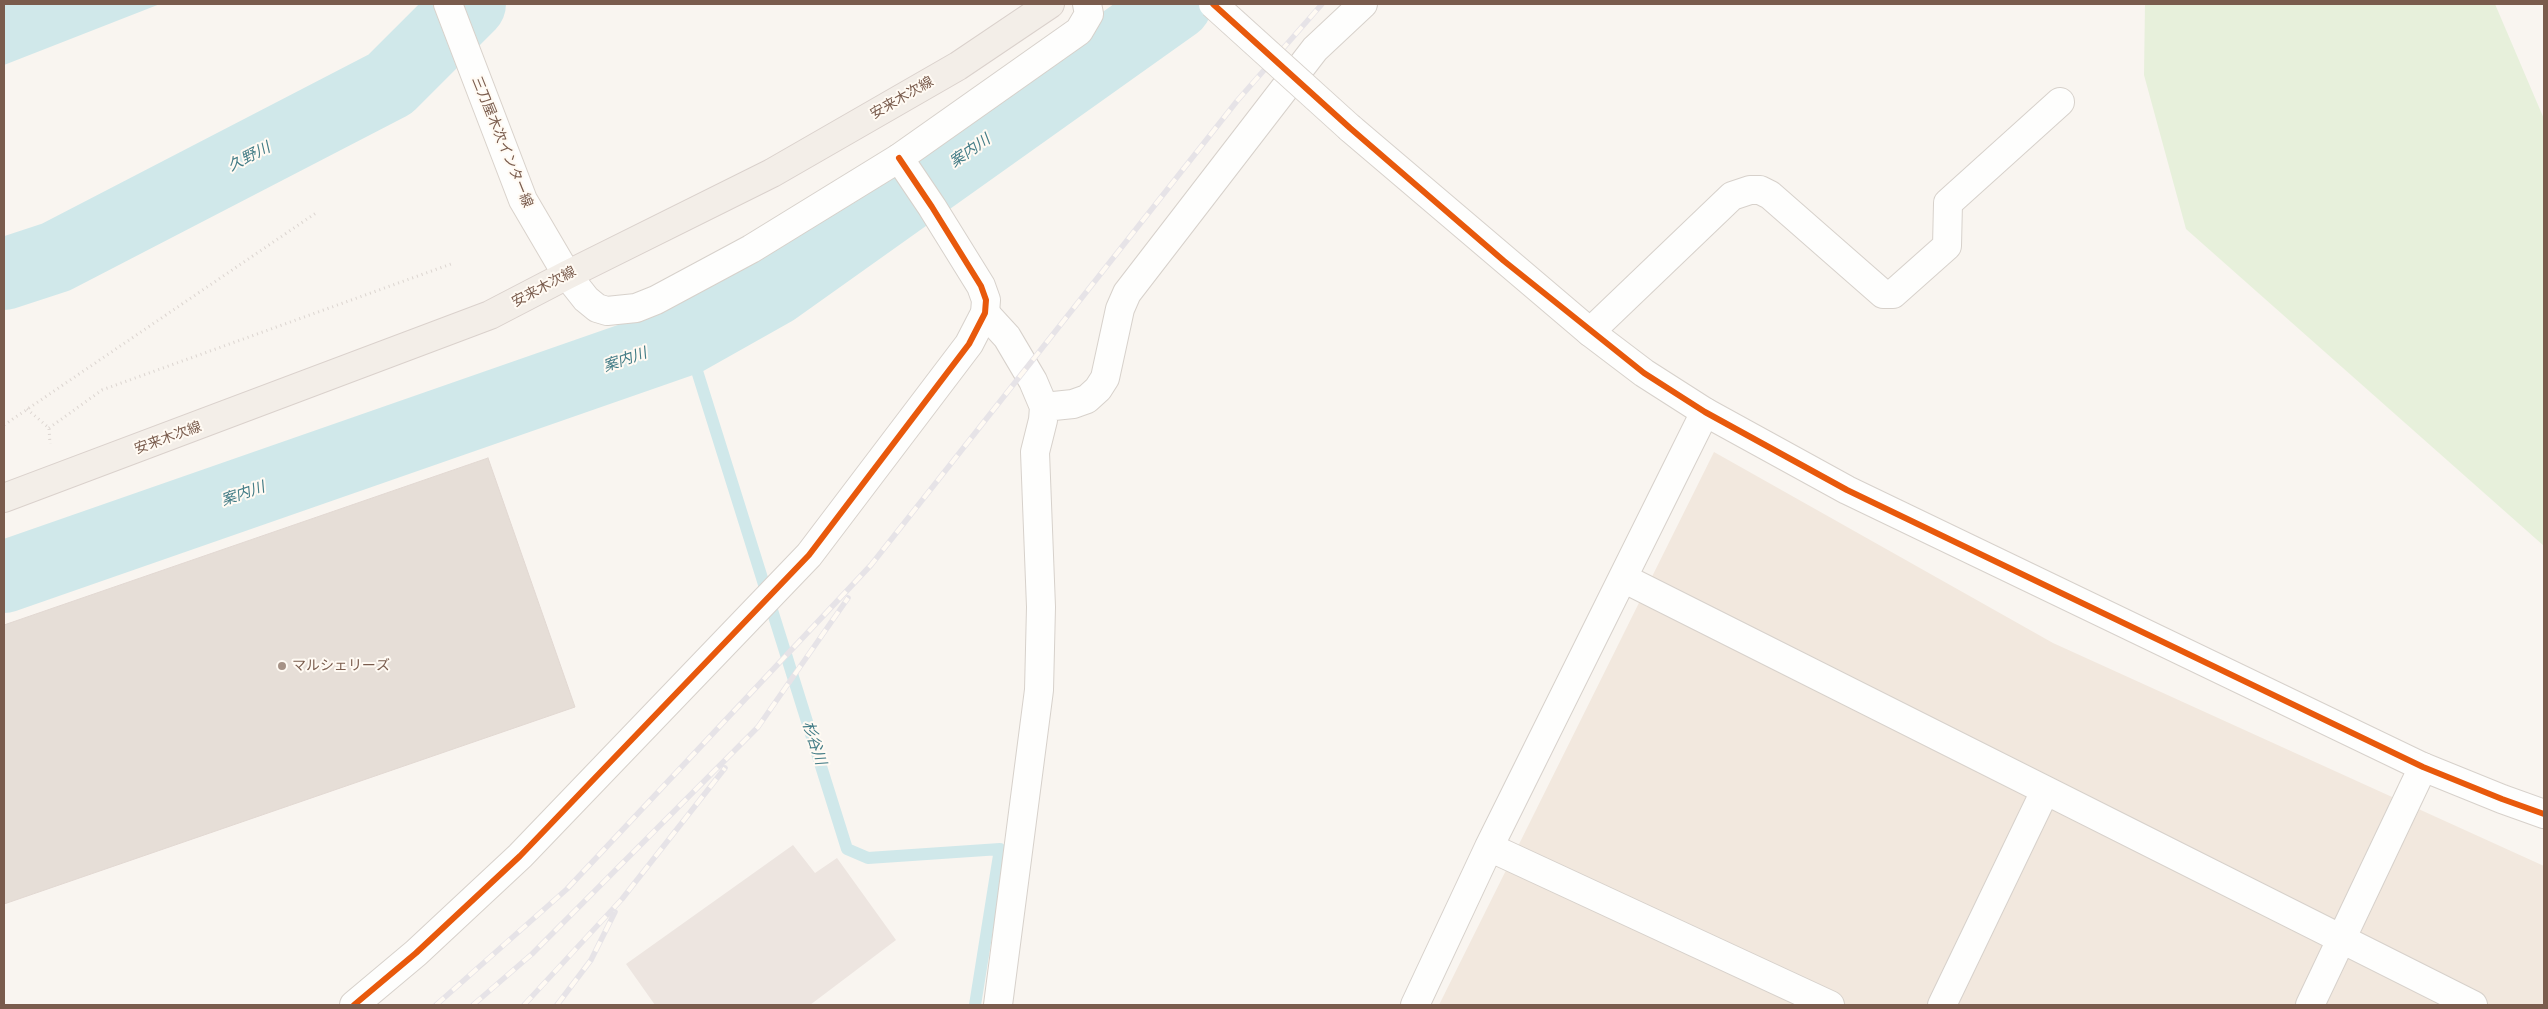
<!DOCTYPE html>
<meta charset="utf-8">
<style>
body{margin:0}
#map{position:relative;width:2548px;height:1009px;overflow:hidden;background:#f9f5f0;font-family:Cabin,sans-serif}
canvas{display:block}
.frame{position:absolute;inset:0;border:5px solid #7a5c4d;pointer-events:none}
</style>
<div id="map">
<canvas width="2548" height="1009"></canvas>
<div class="frame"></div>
</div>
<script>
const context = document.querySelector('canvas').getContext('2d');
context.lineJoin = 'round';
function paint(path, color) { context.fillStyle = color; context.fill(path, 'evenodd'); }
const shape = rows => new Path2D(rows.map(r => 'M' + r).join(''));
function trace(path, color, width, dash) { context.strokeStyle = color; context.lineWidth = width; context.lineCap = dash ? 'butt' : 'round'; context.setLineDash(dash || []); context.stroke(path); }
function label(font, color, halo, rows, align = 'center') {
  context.font = font + ' Cabin,"Noto Sans JP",sans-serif'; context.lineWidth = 4; context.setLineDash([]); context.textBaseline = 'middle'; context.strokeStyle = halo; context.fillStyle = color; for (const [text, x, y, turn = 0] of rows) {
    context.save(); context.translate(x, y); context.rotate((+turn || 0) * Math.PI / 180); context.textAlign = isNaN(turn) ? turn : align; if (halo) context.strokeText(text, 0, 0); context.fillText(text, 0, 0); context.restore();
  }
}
paint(shape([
 [1714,452,2053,643,2544,866,2544,1005,1439,1005]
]), '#f2e8de');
paint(shape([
 [793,845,815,873,837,858,896,940,810,1005,655,1005,626,964]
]), '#ede5e0');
paint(shape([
 [2145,4,2495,4,2544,119,2544,546,2186,229,2144,75]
]), '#e7f0db');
paint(shape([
 [4,4,160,4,4,65]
]), '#d0e8ea');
trace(shape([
 [687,339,847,849,868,858,1000,849,975,1005]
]), '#d0e8ea', 12);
trace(shape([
 [4,274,56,257,390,84,470,4],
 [4,577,687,339,774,290,1176,4]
]), '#d0e8ea', 72);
const building = shape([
 [488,458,575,707,4,904,4,625,488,458]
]);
paint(building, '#e6ded7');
trace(building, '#e2d8d2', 1);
const minor = shape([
 [567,275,586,299,597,308,607,311,636,308,656,300,751,249,899,158,1079,31,1089,14,1087,4],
 [985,313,1007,337,1033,381,1044,407,1043,420,1035,452,1041,607,1039,690,998,1005],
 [1590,332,1732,196,1750,190,1760,190,1770,195,1883,294,1893,294,1947,246,1948,203,2060,102],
 [1044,407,1073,404,1087,399,1098,389,1105,378,1120,309,1127,293,1315,49,1363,4],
 [1623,578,2473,1005],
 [1489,847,1830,1005],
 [1415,1005,1489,847,1705,412],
 [1942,1005,2045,791],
 [2310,1005,2423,767]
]);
const tertiary = shape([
 [1350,128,1590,332,1644,373,1705,412,1847,490,2423,767,2502,799,2544,814],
 [354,1005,416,953,520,856,809,555,969,344,985,313,986,300,981,286,932,207,899,158]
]);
const secondary = shape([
 [448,4,523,200,567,275]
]);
const primary = shape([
 [4,498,490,315,567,275,772,173,958,66,1050,4]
]);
trace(minor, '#d7d1cb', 30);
trace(tertiary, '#d7d1cb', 30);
trace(secondary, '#d9d2cb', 30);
trace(primary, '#dad1cc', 30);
trace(shape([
 [27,409,49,428,50,444],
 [4,425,316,213],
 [49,428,102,390,451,264]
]), '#dcd5d0', 3, [1, 4]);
trace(minor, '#fefefd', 28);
trace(tertiary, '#fefefd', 28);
trace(secondary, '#fefefd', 28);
trace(primary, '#f3eee8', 28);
const rail = shape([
 [436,1005,567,889,871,565,1237,101,1322,4],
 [473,1005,532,954,758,727,848,598],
 [524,1005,622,899,725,768],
 [557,1005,591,960,615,912]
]);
trace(rail, '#e6e3e7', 5.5);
trace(rail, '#fffaf3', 4, [11]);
const tertiaryBridge = shape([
 [1213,4,1350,128]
]);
trace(tertiaryBridge, '#d7d1cb', 30, []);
trace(tertiaryBridge, '#fefefd', 28);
trace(shape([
 [1213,4,1350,128,1504,261,1644,373,1705,412,1847,490,2423,767,2502,799,2544,814],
 [354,1005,416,953,520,856,809,555,969,344,985,313,986,300,981,286,932,207,899,158]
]), '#e8590c', 6);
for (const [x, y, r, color] of [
 [282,666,5,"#a69286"]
]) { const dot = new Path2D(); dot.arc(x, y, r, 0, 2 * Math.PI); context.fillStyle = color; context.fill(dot); trace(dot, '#fffaf3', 2); }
label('14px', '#7a5c4d', '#fffaf3', [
 ["安来木次線",902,98,-30],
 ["三刀屋木次インター線",502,142,68],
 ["安来木次線",544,287,-28],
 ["安来木次線",168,438,-20]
]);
label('14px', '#7a5c4d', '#fffaf3', [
 ["マルシェリーズ",292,666]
], 'left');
label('italic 15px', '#437c86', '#fffaf3', [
 ["案内川",970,151,-35],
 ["久野川",249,157,-27],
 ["案内川",625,360,-19],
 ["案内川",243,494,-19],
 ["杉谷川",814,743,72]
]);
</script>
